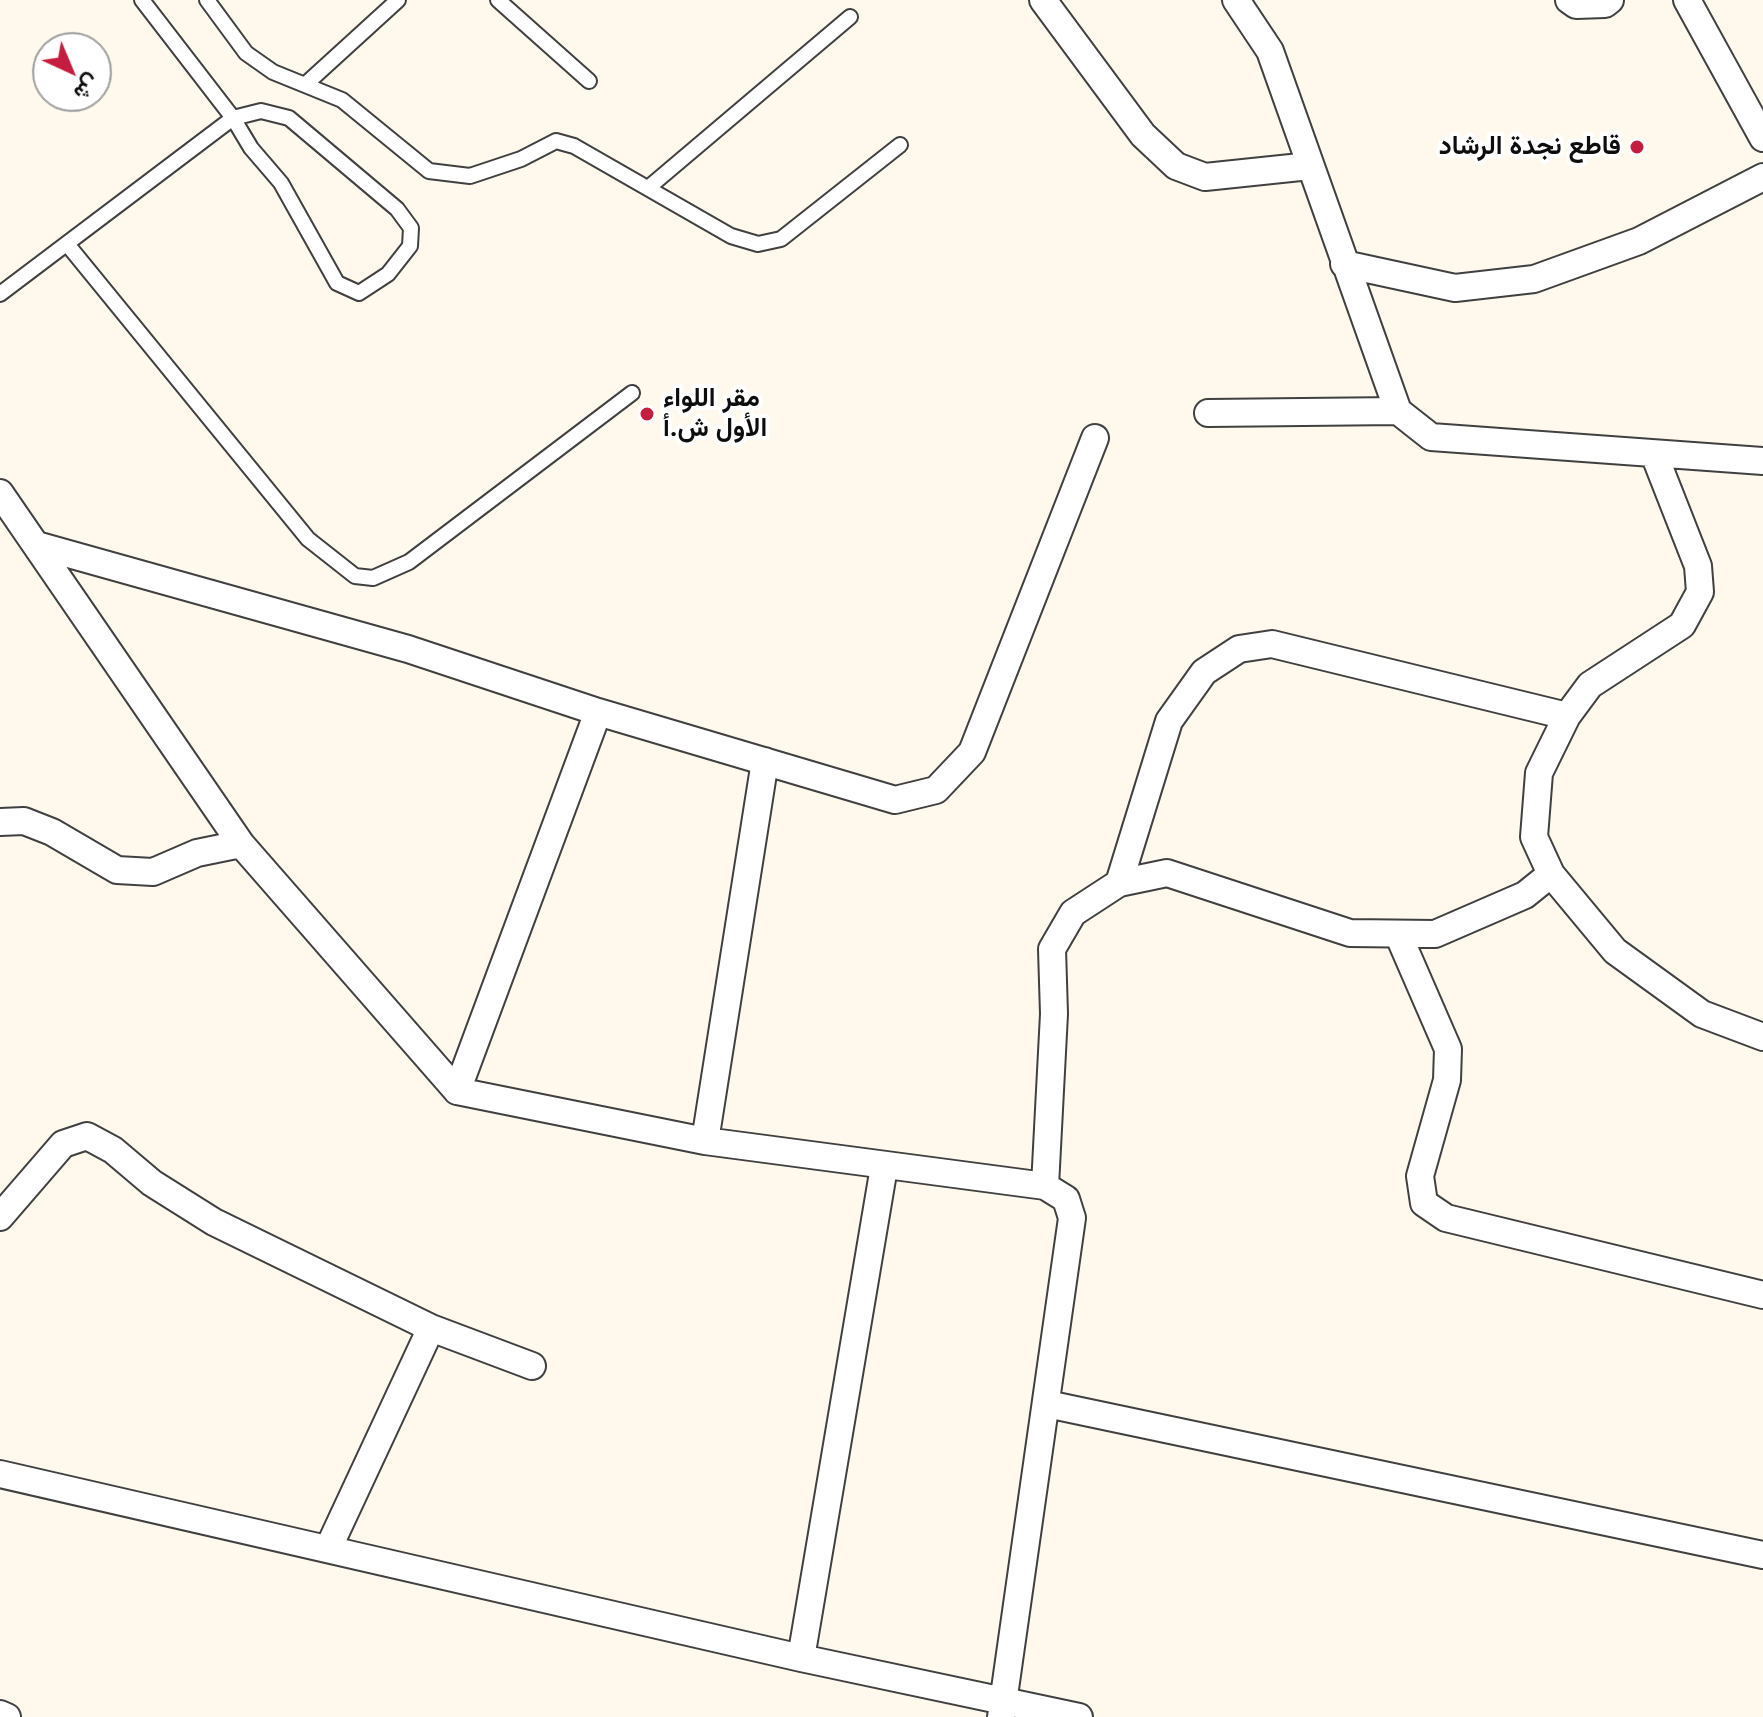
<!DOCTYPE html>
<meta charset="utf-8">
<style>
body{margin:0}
#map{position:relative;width:1763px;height:1717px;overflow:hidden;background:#fff9ed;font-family:"PT Serif",Vazirmatn,serif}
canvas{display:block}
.north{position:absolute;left:32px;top:32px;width:80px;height:80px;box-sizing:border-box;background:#fff;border:2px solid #9e9e9e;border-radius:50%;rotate:136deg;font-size:22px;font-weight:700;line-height:32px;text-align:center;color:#0d0d0d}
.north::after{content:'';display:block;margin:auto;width:28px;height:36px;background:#c51d3f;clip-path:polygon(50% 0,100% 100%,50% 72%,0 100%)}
</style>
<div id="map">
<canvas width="1763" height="1717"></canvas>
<div class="north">ش</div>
</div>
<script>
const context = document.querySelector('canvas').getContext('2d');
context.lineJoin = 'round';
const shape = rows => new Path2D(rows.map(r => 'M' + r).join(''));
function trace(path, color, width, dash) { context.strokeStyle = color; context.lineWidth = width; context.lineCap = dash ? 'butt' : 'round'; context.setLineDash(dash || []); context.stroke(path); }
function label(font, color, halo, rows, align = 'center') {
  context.font = font + ' "PT Serif",Vazirmatn,serif'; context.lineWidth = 8; context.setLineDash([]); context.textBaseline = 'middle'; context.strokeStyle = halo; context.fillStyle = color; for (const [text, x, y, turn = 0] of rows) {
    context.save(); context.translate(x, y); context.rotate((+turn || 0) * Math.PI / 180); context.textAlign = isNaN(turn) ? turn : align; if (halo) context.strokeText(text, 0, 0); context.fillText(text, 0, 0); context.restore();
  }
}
const service = shape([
 [207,0,246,53,273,72,342,100,429,171,470,176,521,159,556,141,574,146,731,236,758,244,781,239,900,145],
 [498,0,589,81],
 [307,83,398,0],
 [648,188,850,17],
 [67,244,308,539,355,576,373,578,409,562,632,393],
 [0,294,233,118,261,111,289,118,397,209,411,228,410,246,388,274,359,293,337,283,281,183,251,148,233,118,142,0]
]);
const minor = shape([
 [1043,0,1143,135,1176,166,1205,177,1310,166],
 [1236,0,1270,51,1398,411,1431,437,1763,461],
 [1569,0,1576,5,1605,4,1610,0],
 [1687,0,1763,138],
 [1344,264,1455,288,1534,279,1639,241,1763,177],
 [1208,413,1398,411],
 [1654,454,1698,566,1700,592,1682,625,1590,685,1567,716,1539,773,1534,837,1551,874,1615,951,1702,1014,1763,1037],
 [0,493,241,844,457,1091,705,1141,1045,1186,1066,1199,1072,1218,1001,1717],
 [40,546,408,649,598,712,895,800,936,790,972,752,1095,438],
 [0,822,24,821,52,832,117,870,153,872,197,853,241,844],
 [1119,883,1169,721,1204,672,1239,649,1272,644,1567,716],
 [1398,934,1448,1049,1447,1080,1420,1176,1424,1203,1446,1218,1763,1295],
 [457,1091,598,712],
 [705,1141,765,761],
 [1045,1186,1054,1014,1052,949,1073,913,1119,883,1167,873,1350,933,1435,934,1525,895,1551,874],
 [0,1217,63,1144,87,1136,113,1150,152,1183,214,1222,431,1328,532,1366],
 [1047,1404,1763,1555],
 [0,1474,801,1658,1079,1717],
 [328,1549,431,1328],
 [801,1658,884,1167],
 [0,1714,7,1717]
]);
trace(service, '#404040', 18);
trace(minor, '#404040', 30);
trace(service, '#fff', 14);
trace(minor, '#fff', 26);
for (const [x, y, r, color] of [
 [1637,147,8,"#c51d3f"],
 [647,414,8,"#c51d3f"]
]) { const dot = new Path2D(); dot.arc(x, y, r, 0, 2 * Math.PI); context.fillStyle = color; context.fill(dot); trace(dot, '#fff', 3); }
label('bold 26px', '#0d0d0d', '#fff', [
 ["قاطع نجدة الرشاد",1621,147],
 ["مقر اللواء",663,399,"left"],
 ["الأول ش.أ",663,429,"left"]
], 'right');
</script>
